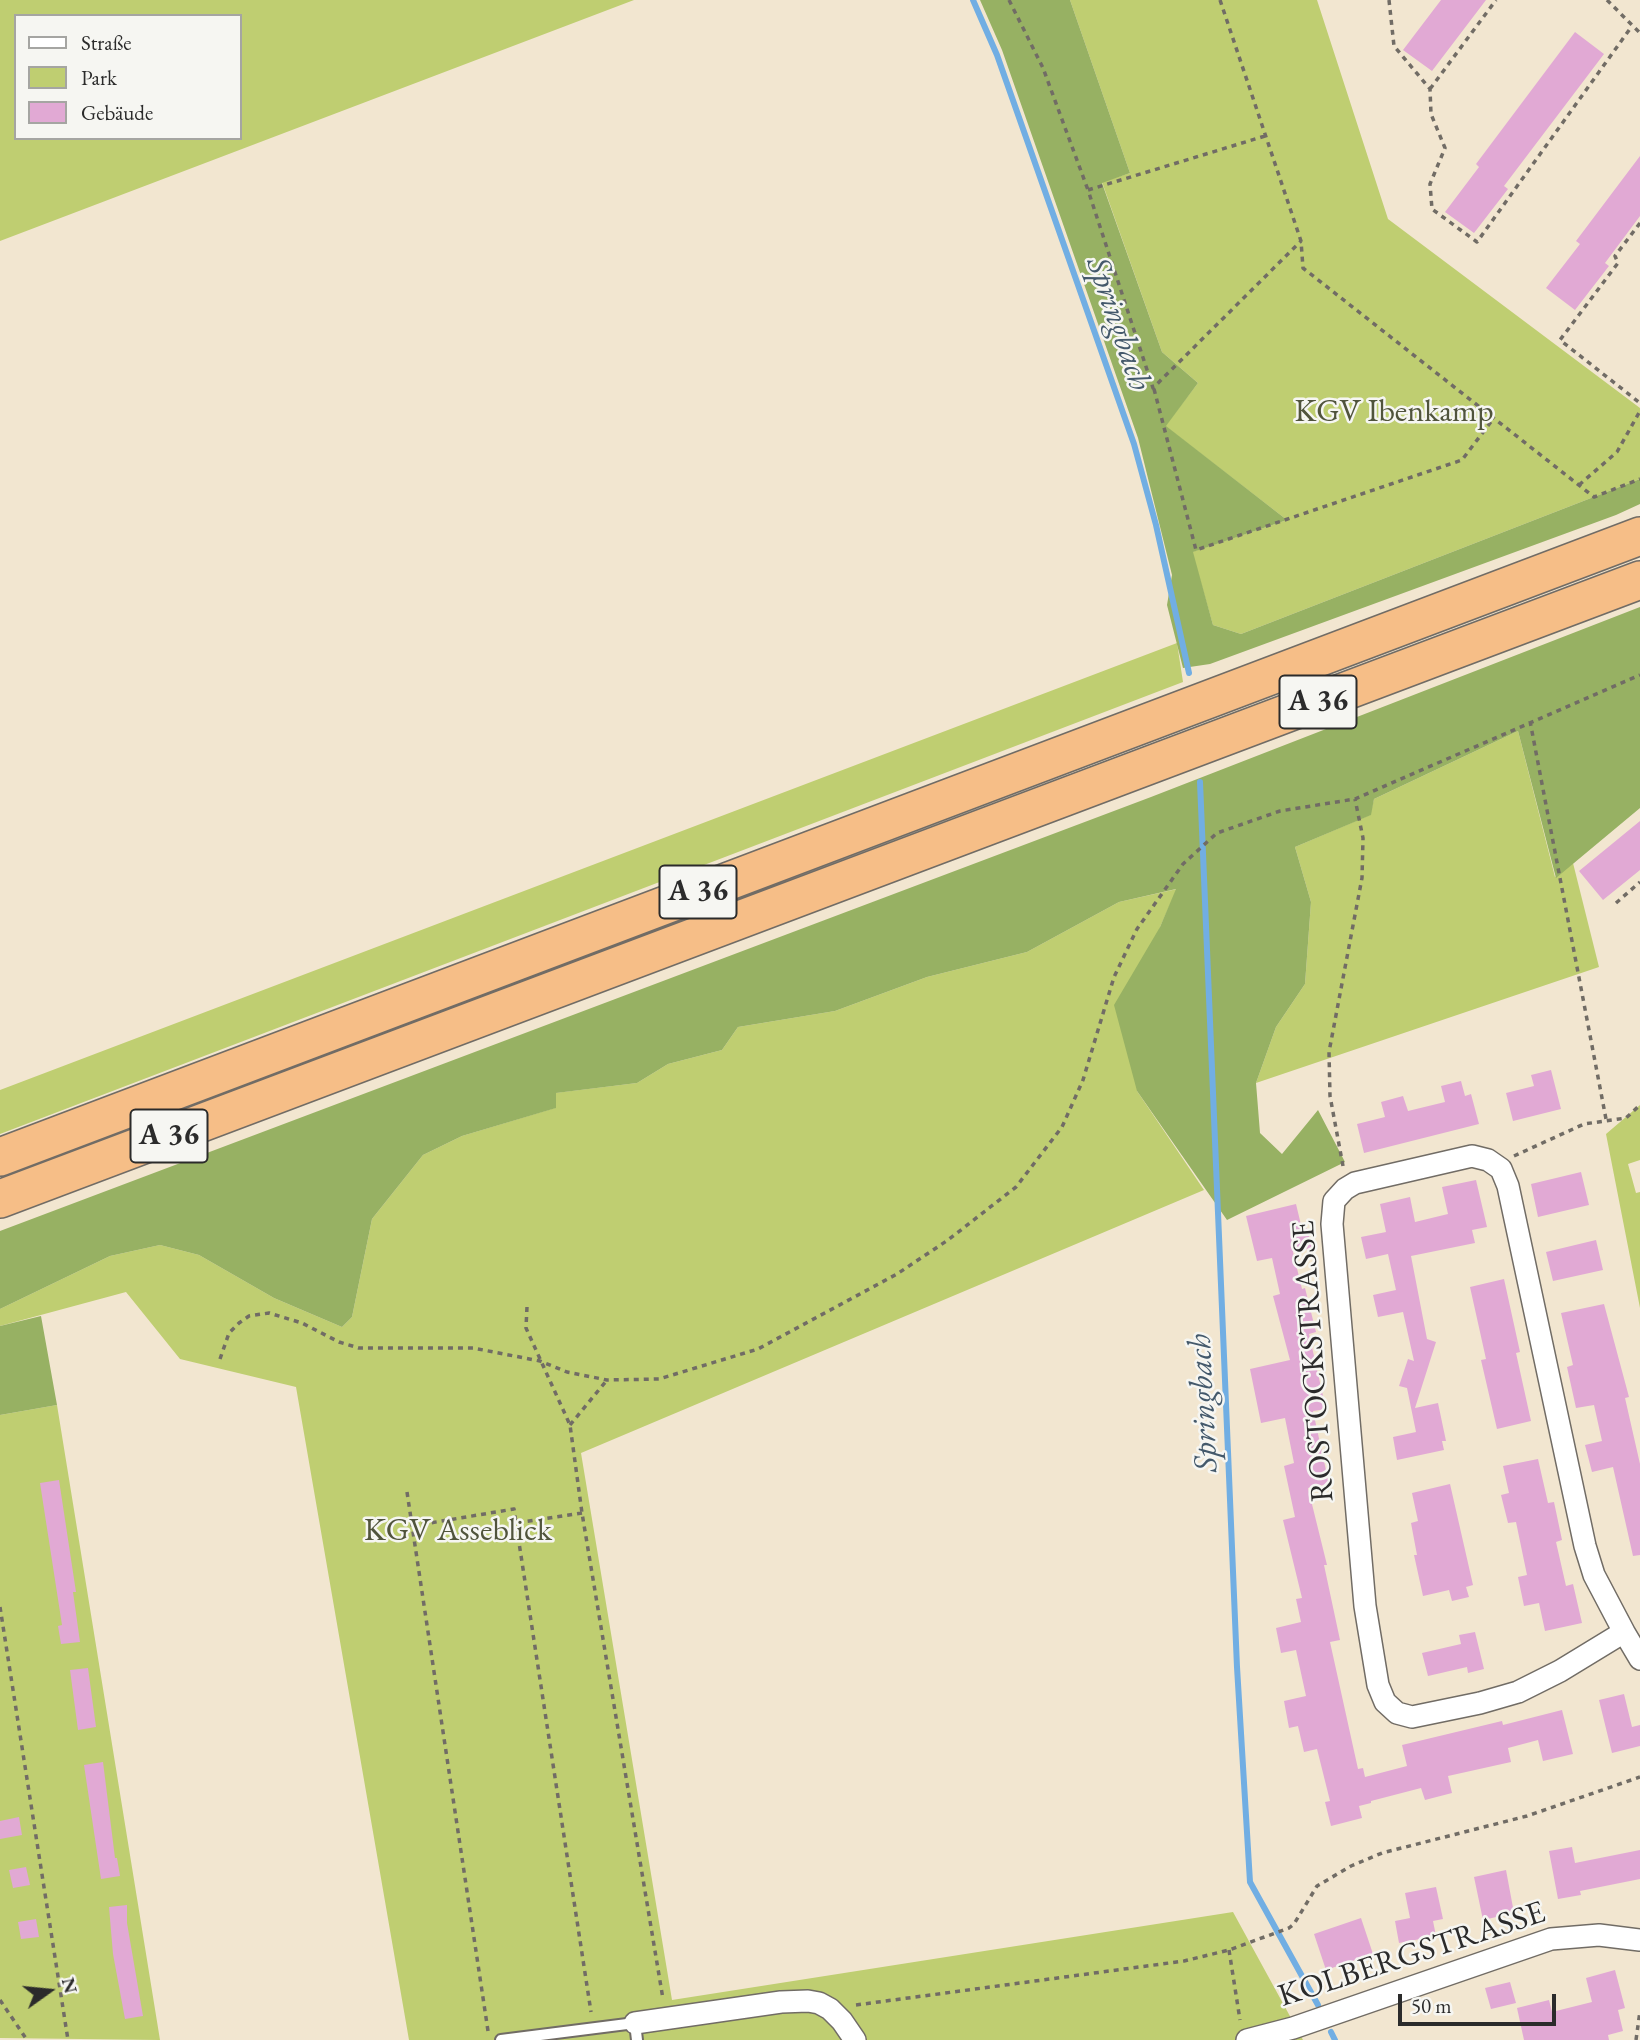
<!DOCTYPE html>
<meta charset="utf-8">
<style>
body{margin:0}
#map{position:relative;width:1640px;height:2040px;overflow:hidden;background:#f2e6d0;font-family:"EB Garamond",serif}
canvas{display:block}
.legend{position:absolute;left:14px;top:14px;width:228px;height:126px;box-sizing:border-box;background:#f6f6f2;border:2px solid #a5a5a2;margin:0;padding:9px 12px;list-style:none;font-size:21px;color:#2b2b2b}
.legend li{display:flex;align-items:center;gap:14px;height:35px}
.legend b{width:35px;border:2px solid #a5a5a2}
.north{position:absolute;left:14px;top:1956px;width:70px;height:70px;-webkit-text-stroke:5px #f6f6f2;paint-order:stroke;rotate:75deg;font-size:19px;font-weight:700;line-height:28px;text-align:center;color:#2b2b2b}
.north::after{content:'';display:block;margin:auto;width:24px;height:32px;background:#2b2b2b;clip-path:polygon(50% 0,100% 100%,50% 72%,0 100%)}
.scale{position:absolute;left:1398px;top:1994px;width:158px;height:32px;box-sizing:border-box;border:4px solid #2b2b2b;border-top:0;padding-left:9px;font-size:21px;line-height:24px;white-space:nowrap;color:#2b2b2b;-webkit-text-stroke:5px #f6f6f2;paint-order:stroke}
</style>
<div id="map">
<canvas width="1640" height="2040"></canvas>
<ul class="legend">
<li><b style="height:9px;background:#fff"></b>Straße</li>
<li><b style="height:19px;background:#bfce71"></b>Park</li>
<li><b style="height:19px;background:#e1a9d4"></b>Gebäude</li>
</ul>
<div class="north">N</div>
<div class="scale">50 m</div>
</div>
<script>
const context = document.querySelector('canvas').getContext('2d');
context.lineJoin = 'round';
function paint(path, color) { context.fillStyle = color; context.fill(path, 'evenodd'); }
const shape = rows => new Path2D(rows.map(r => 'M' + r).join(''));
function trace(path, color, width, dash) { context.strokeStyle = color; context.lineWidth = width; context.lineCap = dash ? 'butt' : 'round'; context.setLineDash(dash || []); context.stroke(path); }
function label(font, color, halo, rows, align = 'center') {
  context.font = font + ' "EB Garamond",serif'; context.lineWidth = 5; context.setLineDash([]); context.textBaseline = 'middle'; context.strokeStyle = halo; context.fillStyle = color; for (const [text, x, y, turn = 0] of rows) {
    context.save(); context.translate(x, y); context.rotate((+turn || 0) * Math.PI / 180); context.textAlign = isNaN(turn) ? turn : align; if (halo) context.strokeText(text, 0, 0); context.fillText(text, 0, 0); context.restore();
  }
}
paint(shape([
 [0,0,634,0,0,241],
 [16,16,240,16,240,138,16,138],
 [1070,0,1317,0,1388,219,1640,408,1640,479,1241,634,1213,625,1192,552,1287,520,1165,426,1198,383,1162,352,1102,182,1130,173],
 [1177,643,1183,682,0,1134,0,1090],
 [1518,731,1555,877,1573,863,1599,967,1256,1083,1276,1027,1305,984,1311,902,1295,847,1370,815,1374,799],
 [1177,889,1160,927,1137,1091,1204,1190,581,1453,672,2000,1233,1912,1303,2040,409,2040,296,1387,180,1359,126,1292,0,1326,0,1309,110,1256,160,1245,199,1255,274,1298,342,1327,352,1317,372,1219,423,1155,462,1136,555,1108,555,1093,637,1083,668,1064,722,1050,738,1027,835,1011,927,977,1027,952,1119,902],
 [1640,1105,1640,1160,1628,1164,1636,1193,1640,1192,1640,1308,1606,1134],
 [57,1405,160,2040,0,2038,0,1415]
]), '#bfce71');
paint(shape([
 [980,0,1070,0,1130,173,1102,183,1162,352,1198,383,1166,426,1287,520,1193,552,1213,625,1241,634,1640,479,1640,504,1616,515,1210,664,1183,668,1167,605,1172,575,1138,438,1002,50],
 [1640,607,1640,808,1556,878,1518,731,1374,799,1371,815,1295,847,1311,902,1305,984,1276,1027,1256,1083,1260,1133,1282,1154,1318,1110,1345,1162,1227,1220,1137,1091,1114,1005,1160,927,1176,889,1119,902,1027,952,927,977,835,1011,738,1027,722,1050,668,1064,637,1083,556,1093,556,1108,462,1136,423,1155,372,1219,352,1317,342,1327,274,1298,199,1255,160,1245,110,1256,0,1309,0,1231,1151,797],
 [41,1316,57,1405,0,1415,0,1326]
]), '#97b163');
trace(shape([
 [973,0,997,55,1134,444,1156,525,1189,673],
 [1200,782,1237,1667,1250,1882,1318,2005],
 [1331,2032,1335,2040]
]), '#71aee3', 6);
paint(shape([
 [1441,0,1486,0,1432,71,1403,50],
 [1575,32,1604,54,1504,186,1508,189,1474,233,1445,212,1479,167,1476,164],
 [1640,156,1640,216,1605,263,1609,266,1575,310,1546,288,1580,244,1576,241],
 [1640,821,1640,870,1603,900,1579,871],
 [1551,1070,1561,1109,1513,1121,1506,1093,1534,1086,1531,1075],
 [1461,1081,1465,1096,1471,1094,1479,1124,1364,1153,1357,1124,1385,1117,1381,1102,1403,1096,1408,1111,1445,1102,1441,1086],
 [1581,1172,1589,1205,1538,1217,1531,1184],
 [1476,1180,1487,1227,1472,1230,1475,1243,1411,1256,1427,1339,1436,1342,1415,1408,1438,1403,1446,1441,1442,1441,1444,1450,1397,1460,1393,1437,1416,1432,1407,1388,1399,1386,1408,1359,1414,1361,1403,1312,1378,1317,1373,1295,1396,1290,1388,1254,1366,1259,1361,1237,1386,1232,1380,1204,1410,1197,1415,1222,1448,1214,1442,1187],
 [1296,1204,1302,1229,1307,1228,1312,1248,1293,1252,1302,1289,1305,1288,1316,1332,1309,1334,1326,1409,1313,1411,1329,1484,1308,1488,1327,1565,1324,1565,1340,1640,1330,1642,1358,1769,1363,1768,1365,1777,1407,1766,1402,1745,1502,1721,1503,1725,1562,1710,1573,1754,1543,1761,1538,1740,1508,1748,1511,1762,1448,1776,1452,1793,1425,1800,1421,1788,1371,1801,1371,1803,1359,1806,1362,1818,1331,1826,1325,1802,1330,1801,1317,1749,1304,1752,1298,1726,1289,1728,1284,1701,1306,1696,1296,1650,1281,1653,1276,1628,1301,1622,1296,1599,1302,1598,1283,1520,1295,1517,1284,1466,1294,1463,1285,1418,1261,1423,1250,1369,1290,1360,1273,1296,1280,1294,1272,1258,1257,1261,1246,1216],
 [1596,1240,1603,1270,1553,1281,1546,1252],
 [1504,1279,1520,1352,1516,1353,1531,1421,1497,1429,1481,1360,1486,1359,1470,1287],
 [1604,1304,1629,1397,1625,1398,1640,1464,1640,1555,1633,1556,1613,1467,1592,1472,1585,1445,1602,1441,1594,1405,1576,1408,1567,1367,1573,1365,1561,1313],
 [1538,1459,1548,1503,1554,1502,1562,1540,1556,1542,1566,1586,1573,1584,1582,1623,1545,1631,1539,1603,1524,1606,1518,1577,1527,1575,1516,1522,1508,1523,1501,1495,1509,1493,1503,1466],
 [59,1480,76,1592,73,1592,80,1642,61,1644,58,1626,62,1625,40,1483],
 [1450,1484,1473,1585,1466,1587,1469,1597,1452,1601,1449,1590,1423,1596,1414,1555,1417,1555,1411,1523,1418,1521,1412,1493],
 [1475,1632,1484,1669,1468,1673,1467,1667,1428,1676,1422,1653,1461,1644,1459,1635],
 [88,1668,96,1727,78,1730,70,1670],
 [1624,1694,1632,1727,1640,1725,1640,1746,1612,1753,1599,1700],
 [103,1762,115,1858,117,1858,120,1876,101,1879,84,1765],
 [19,1817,22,1835,0,1839,0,1821],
 [1572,1847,1575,1863,1640,1850,1640,1879,1580,1891,1581,1895,1558,1899,1549,1851],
 [26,1867,30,1885,13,1888,9,1870],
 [1506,1870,1514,1913,1483,1920,1474,1877],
 [1436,1887,1443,1919,1433,1921,1436,1936,1399,1943,1395,1921,1410,1918,1405,1893],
 [127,1905,127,1923,143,2016,125,2019,113,1954,109,1907],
 [1361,1918,1373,1954,1326,1970,1314,1934],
 [36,1919,39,1937,21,1939,18,1922],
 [1615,1970,1625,2008,1618,2010,1623,2031,1608,2035,1609,2040,1524,2040,1517,2008,1549,2000,1552,2012,1592,2002,1586,1978],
 [1510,1982,1516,2003,1491,2009,1485,1988]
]), '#e1a9d4');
const lane = shape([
 [501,2040,635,2023,637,2040]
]);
const street = shape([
 [1624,1632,1594,1575,1585,1546,1508,1186,1501,1169,1488,1160,1472,1156,1355,1183,1345,1189,1334,1201,1332,1224,1365,1606,1378,1685,1385,1702,1397,1713,1412,1717,1480,1703,1518,1692,1560,1671,1624,1632,1640,1659],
 [635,2023,781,2002,808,2001,819,2003,830,2009,842,2021,855,2040],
 [1247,2040,1293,2028,1551,1939,1599,1935,1640,1940]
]);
const highway = shape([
 [0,1157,1640,536],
 [0,1199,1640,580]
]);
trace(lane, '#716c65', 14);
trace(street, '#716c65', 24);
trace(highway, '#716c65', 40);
trace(shape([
 [1009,0,1043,68,1088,190],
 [1220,0,1301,241,1303,268,1594,497,1640,479],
 [1389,0,1394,46,1430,89,1431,114,1445,148,1430,184,1432,209,1477,242,1632,26],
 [1607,0,1640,33],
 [1430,89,1496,0],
 [1265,136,1088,190,1153,388,1301,241],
 [1640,223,1615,256,1618,263,1560,340,1640,403],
 [1154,389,1196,550,1462,460,1493,419],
 [1579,485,1617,452,1640,411],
 [1530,721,1606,1119],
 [1616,903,1640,882],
 [1514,1156,1584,1124,1626,1118,1640,1105],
 [1343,1166,1330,1096,1329,1052,1362,878,1363,838,1355,799],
 [527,1307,526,1328,570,1425,582,1513,663,1999],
 [220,1359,229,1333,239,1323,249,1316,269,1313,302,1323,339,1342,359,1348,473,1348,540,1361,567,1372,607,1380,659,1379,758,1349,897,1274,948,1240,1016,1187,1062,1127,1083,1080,1114,977,1137,929,1183,864,1217,833,1280,811,1355,799,1640,675],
 [570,1425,607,1380],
 [407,1492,488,2031],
 [582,1513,516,1523,591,2012],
 [412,1526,514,1509,516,1523],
 [0,1607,68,2040],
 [1229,1950,1240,2020],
 [0,2000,27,2040],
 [856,2005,1184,1961,1229,1950,1289,1928,1294,1924,1317,1886,1351,1866,1382,1853,1527,1816,1640,1777],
 [1636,2040,1640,2011]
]), '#716c65', 3.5, [5, 5]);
trace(lane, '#fff', 10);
trace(street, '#fff', 21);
trace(highway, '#f6be87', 37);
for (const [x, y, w] of [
 [1318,702,77],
 [698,892,77],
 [169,1136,77]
]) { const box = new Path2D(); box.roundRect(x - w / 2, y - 26.5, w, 53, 5); context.fillStyle = '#f6f6f2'; context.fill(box); trace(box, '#2b2b2b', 2); }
label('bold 30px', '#2b2b2b', null, [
 ["A 36",1318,702],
 ["A 36",698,892],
 ["A 36",169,1136]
]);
label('32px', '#50543c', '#f6f6f2', [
 ["KGV Ibenkamp",1394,412],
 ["KGV Asseblick",458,1531]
]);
label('32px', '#2b2b2b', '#f6f6f2', [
 ["ROSTOCKSTRASSE",1314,1361,-94],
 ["KOLBERGSTRASSE",1412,1955,-18]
]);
label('italic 33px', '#44596b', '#f6f6f2', [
 ["Springbach",1118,324,71],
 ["Springbach",1204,1403,-93]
]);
</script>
